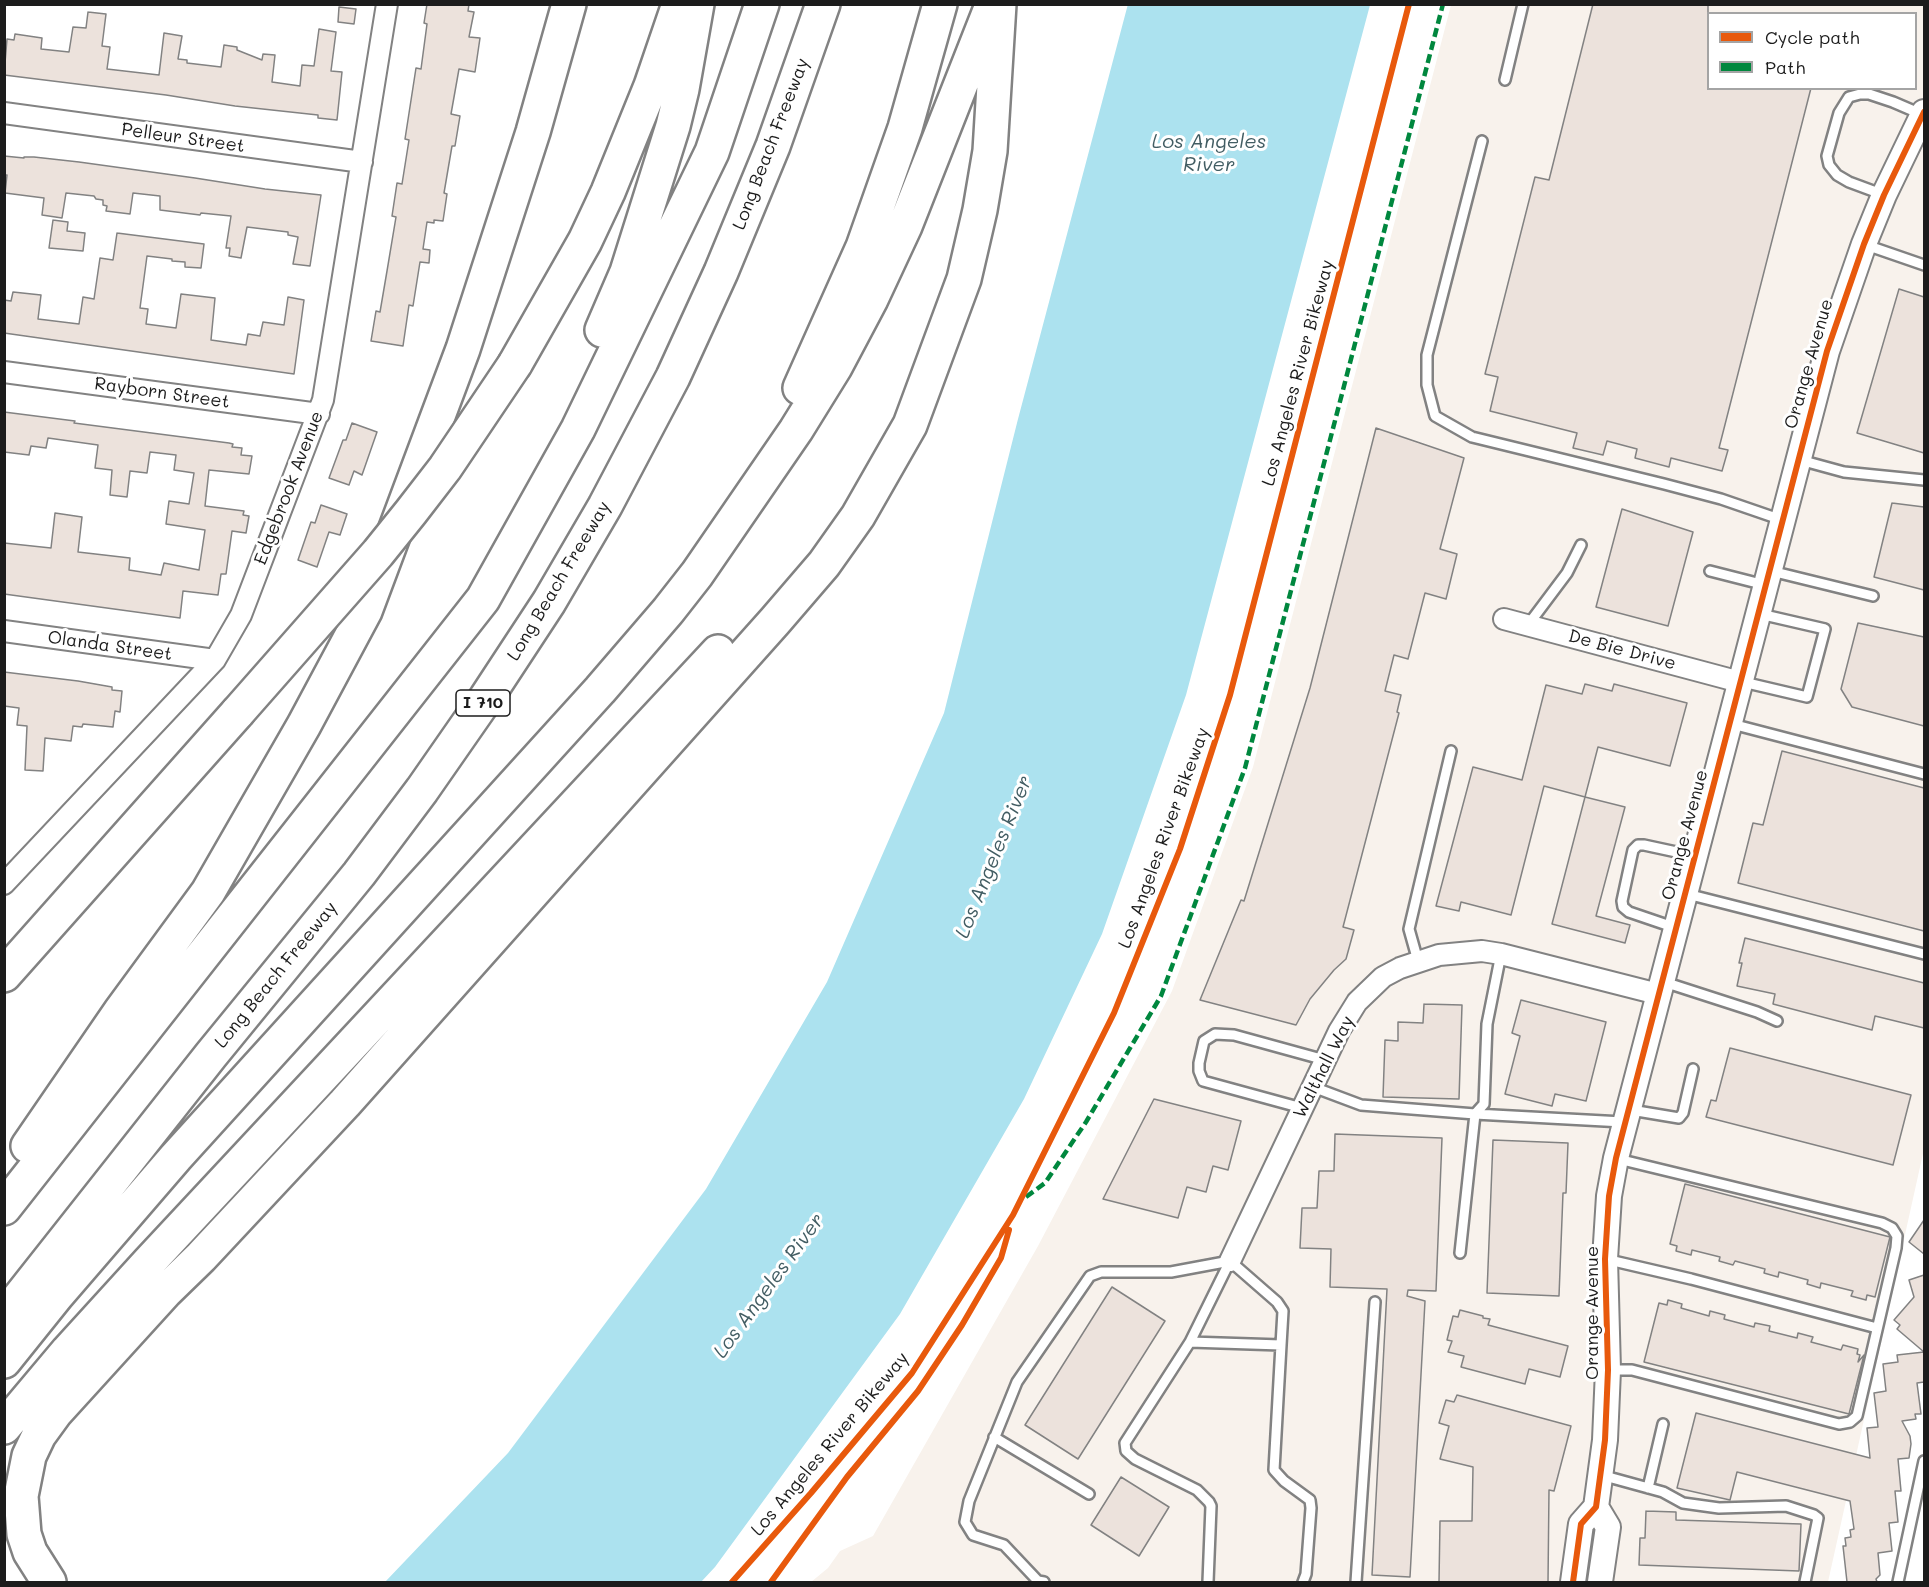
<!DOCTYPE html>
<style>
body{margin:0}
#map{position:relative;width:1929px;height:1587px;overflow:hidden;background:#fff;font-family:Mali,sans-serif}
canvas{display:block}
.frame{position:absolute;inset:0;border:6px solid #1c1c1c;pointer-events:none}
.legend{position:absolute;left:1707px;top:12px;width:210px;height:78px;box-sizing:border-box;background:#fff;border:2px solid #a4a4a4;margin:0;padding:8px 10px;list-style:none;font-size:18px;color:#1c1c1c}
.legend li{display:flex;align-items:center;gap:12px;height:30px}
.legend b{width:30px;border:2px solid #a4a4a4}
</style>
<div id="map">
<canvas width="1929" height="1587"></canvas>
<div class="frame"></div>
<ul class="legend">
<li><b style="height:8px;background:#e8590c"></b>Cycle path</li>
<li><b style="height:8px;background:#00873e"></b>Path</li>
</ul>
</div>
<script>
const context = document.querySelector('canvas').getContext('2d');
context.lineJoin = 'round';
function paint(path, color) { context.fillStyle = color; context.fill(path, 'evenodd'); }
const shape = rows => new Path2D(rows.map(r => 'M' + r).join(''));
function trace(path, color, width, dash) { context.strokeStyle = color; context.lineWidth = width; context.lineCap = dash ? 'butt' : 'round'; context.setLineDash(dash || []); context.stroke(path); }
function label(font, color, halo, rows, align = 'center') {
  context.font = font + ' Mali,sans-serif'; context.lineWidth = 6; context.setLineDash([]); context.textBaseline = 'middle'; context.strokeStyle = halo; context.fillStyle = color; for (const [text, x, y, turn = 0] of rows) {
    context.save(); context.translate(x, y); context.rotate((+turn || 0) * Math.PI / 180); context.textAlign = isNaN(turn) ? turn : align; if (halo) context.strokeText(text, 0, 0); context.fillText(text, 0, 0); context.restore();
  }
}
paint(shape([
 [1451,5,1924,5,1924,1149,1828,1582,998,1582,976,1580,811,1582,828,1568,840,1551,873,1536,1038,1246,1172,991,1253,767],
 [1708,14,1916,14,1916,88,1708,88]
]), '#f8f2ec');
paint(shape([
 [1128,4,1370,5,1186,695,1102,934,1024,1099,900,1314,715,1567,701,1582,385,1582,508,1453,706,1189,827,982,944,713,1018,419]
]), '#ace2ef');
const building = shape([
 [427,4,469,4,468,11,474,12,469,37,480,38,475,72,459,69,451,114,460,116,455,146,452,146,444,193,447,194,443,221,434,220,434,223,427,222,423,249,430,250,429,263,420,262,413,306,409,305,403,346,371,341,376,311,380,312,387,271,396,217,392,216,397,183,402,184,409,140,405,139,416,68,421,69,427,24,424,23,427,4],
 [1593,4,1708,4,1708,88,1811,88,1719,448,1728,450,1722,471,1671,458,1669,467,1635,458,1637,449,1607,441,1603,455,1573,448,1577,433,1490,411,1498,377,1485,374,1535,177,1549,180,1593,4],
 [339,7,356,9,354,24,338,22,339,7],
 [88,12,106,14,102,46,110,47,107,69,159,75,164,33,182,36,178,59,187,60,187,63,221,67,224,45,237,47,237,50,262,60,263,54,275,55,272,82,300,86,302,65,314,66,319,29,336,32,331,71,342,72,337,120,318,118,318,115,235,106,166,95,4,75,7,39,14,40,15,34,42,38,41,49,69,52,73,27,86,28,88,12],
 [4,156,24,158,24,157,34,157,79,162,195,178,265,189,321,195,310,266,293,264,298,237,288,235,288,232,247,227,241,258,229,256,230,248,226,248,231,216,201,213,200,215,160,210,160,196,133,193,130,214,106,211,107,206,103,205,103,200,96,199,94,196,66,193,62,218,42,215,44,198,5,193,7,175,4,175,4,156],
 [53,220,68,222,67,231,85,233,83,251,49,248,53,220],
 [117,233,204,244,201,268,185,267,185,262,172,261,172,259,147,256,140,308,148,309,146,324,176,328,181,294,215,298,211,340,246,345,248,334,260,336,263,322,284,325,288,297,304,300,294,374,4,333,4,300,11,301,13,292,41,295,38,319,79,324,83,297,94,299,100,258,113,260,117,233],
 [1899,289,1924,297,1924,453,1857,433,1899,289],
 [4,412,75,421,74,423,229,443,233,444,232,447,242,448,241,455,252,456,249,474,209,470,205,506,244,511,243,515,249,516,246,533,232,531,226,574,221,574,218,595,183,591,180,618,4,594,4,543,51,548,55,513,82,517,78,552,130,558,129,570,161,575,164,563,199,570,205,530,166,524,169,501,189,504,194,473,174,470,176,455,150,452,147,473,130,471,127,497,110,495,112,470,95,468,98,445,48,438,46,448,31,446,29,455,4,452,4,412],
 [352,423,377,432,362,475,354,471,349,485,329,478,343,440,346,440,352,423],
 [1376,428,1464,458,1440,549,1457,554,1446,599,1425,593,1408,659,1394,655,1385,691,1401,695,1397,712,1399,713,1343,927,1354,930,1346,959,1334,970,1310,999,1296,1025,1200,1000,1241,900,1244,901,1310,688,1376,428],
 [1892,503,1924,507,1924,590,1874,577,1892,503],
 [321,505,347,514,340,535,329,532,317,567,298,560,311,522,315,523,321,505],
 [1622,509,1693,532,1668,626,1596,607,1622,509],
 [1858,623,1924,637,1924,726,1852,707,1841,689,1858,623],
 [4,672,78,681,112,687,112,690,122,691,120,712,115,711,113,727,83,724,82,727,73,726,71,741,45,738,43,771,25,770,27,726,17,725,19,708,4,706,4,672],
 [1585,684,1612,691,1614,684,1687,703,1670,766,1598,747,1585,797,1544,786,1511,915,1461,902,1459,911,1436,906,1473,767,1522,780,1546,685,1582,694,1585,684],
 [1782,751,1924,788,1924,931,1738,883,1753,823,1763,825,1782,751],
 [1585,797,1625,807,1596,916,1630,925,1625,943,1552,924,1585,797],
 [1745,938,1924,983,1924,1028,1875,1016,1872,1030,1773,1004,1775,994,1737,986,1742,963,1739,963,1745,938],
 [1521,1000,1606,1022,1586,1101,1555,1094,1552,1106,1505,1094,1520,1036,1512,1033,1521,1000],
 [1424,1004,1462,1005,1459,1099,1383,1097,1385,1040,1398,1041,1398,1022,1423,1023,1424,1004],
 [1730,1048,1911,1095,1893,1165,1706,1117,1711,1100,1716,1101,1730,1048],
 [1154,1099,1241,1121,1228,1170,1213,1166,1206,1192,1187,1187,1178,1218,1103,1199,1154,1099],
 [1335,1134,1442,1138,1436,1291,1408,1290,1407,1296,1425,1301,1410,1577,1372,1575,1387,1289,1330,1287,1331,1249,1300,1248,1302,1208,1317,1208,1319,1171,1334,1171,1335,1134],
 [1493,1140,1568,1143,1566,1193,1563,1193,1559,1296,1487,1293,1493,1140],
 [1685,1184,1890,1237,1875,1297,1867,1295,1866,1300,1851,1296,1853,1291,1821,1283,1820,1288,1807,1284,1808,1280,1779,1272,1778,1277,1764,1273,1765,1269,1735,1261,1733,1265,1719,1261,1720,1257,1692,1250,1691,1255,1676,1251,1677,1246,1670,1244,1685,1184],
 [1924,1220,1924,1254,1909,1242,1924,1220],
 [1924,1275,1924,1382,1917,1383,1921,1414,1915,1414,1916,1419,1902,1421,1910,1436,1911,1444,1909,1458,1898,1459,1901,1491,1895,1491,1898,1522,1889,1523,1892,1551,1878,1553,1880,1575,1876,1579,1877,1582,1847,1582,1843,1546,1846,1546,1845,1538,1851,1537,1850,1530,1854,1529,1850,1501,1737,1472,1730,1500,1677,1488,1696,1413,1870,1458,1867,1428,1878,1427,1874,1393,1886,1391,1883,1364,1898,1362,1897,1355,1924,1352,1897,1329,1900,1325,1894,1320,1914,1297,1909,1280,1924,1275],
 [1112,1287,1165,1321,1078,1459,1025,1425,1112,1287],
 [1668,1300,1682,1304,1681,1308,1709,1316,1710,1311,1725,1315,1724,1319,1754,1327,1755,1323,1770,1326,1769,1331,1797,1338,1798,1333,1813,1337,1811,1342,1841,1350,1843,1345,1858,1349,1857,1354,1860,1355,1858,1362,1864,1355,1849,1414,1644,1362,1659,1303,1667,1305,1668,1300],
 [1460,1310,1483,1316,1483,1318,1490,1319,1488,1325,1568,1346,1560,1377,1529,1369,1525,1384,1461,1367,1464,1356,1448,1352,1452,1341,1447,1340,1453,1316,1458,1317,1460,1310],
 [1457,1395,1571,1426,1554,1491,1549,1490,1548,1582,1439,1582,1440,1521,1472,1521,1473,1467,1440,1459,1449,1426,1439,1423,1446,1400,1454,1402,1457,1395],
 [1121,1477,1169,1507,1139,1556,1091,1525,1121,1477],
 [1646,1511,1676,1512,1676,1520,1801,1524,1799,1571,1639,1565,1640,1538,1645,1538,1646,1511]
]);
paint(building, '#ece2dc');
trace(building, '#828282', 1.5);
const service = shape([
 [1505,80,1523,4],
 [1482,141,1427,355,1427,385,1435,416,1472,437,1664,484,1721,499,1782,520],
 [1884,195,1849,182,1837,175,1829,165,1827,156,1839,113,1849,97,1860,94,1869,94,1893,102,1921,114],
 [1866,245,1924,265],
 [1800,460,1844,472,1924,480],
 [1710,571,1765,585],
 [1771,571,1873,596],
 [1528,625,1567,573,1581,545],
 [1743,682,1807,697,1825,629,1760,614],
 [1732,724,1924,774],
 [1687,894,1924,954],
 [1676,928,1629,912,1623,907,1622,901,1633,850,1638,845,1644,845,1695,856],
 [1418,961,1409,929,1451,751],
 [1664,982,1757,1012,1777,1021],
 [1313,1087,1361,1105,1475,1114,1460,1253],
 [1302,1108,1203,1081,1199,1071,1199,1063,1204,1041,1215,1034,1234,1035,1325,1060],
 [1631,1110,1679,1118,1683,1113,1693,1069],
 [1475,1114,1484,1104,1487,1024,1501,954],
 [1475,1114,1623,1122],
 [1605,1259,1691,1279,1877,1328],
 [1230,1261,1277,1302,1283,1311,1281,1345],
 [1190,1342,1230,1261],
 [1609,1370,1632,1370,1839,1424,1850,1422,1857,1416,1896,1248,1897,1236,1892,1228,1882,1223,1618,1159],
 [994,1437,1089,1494],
 [1601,1475,1663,1492,1683,1503,1719,1508,1786,1506,1814,1515,1818,1518,1805,1582],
 [1648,1488,1663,1424],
 [1044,1582,1038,1581,1004,1545,973,1535,965,1522,969,1501,1017,1382,1090,1276,1101,1272,1171,1272,1230,1261],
 [1208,1582,1211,1506,1209,1502,1197,1490,1135,1459,1126,1451,1125,1443,1190,1342,1281,1345,1274,1470,1284,1481,1310,1500,1311,1508,1306,1574,1303,1582],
 [1356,1582,1375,1302],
 [1898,1582,1924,1461]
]);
const minor = shape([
 [4,113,362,162],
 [4,372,319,414],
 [1504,619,1740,682],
 [4,631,215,660],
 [4,884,215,660,241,615,323,400,387,4],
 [1230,1261,1339,1031,1357,1002,1383,977,1400,968,1439,955,1482,951,1501,954,1658,994]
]);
const tertiary = shape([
 [1596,1507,1608,1527,1600,1582],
 [1573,1582,1581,1524,1596,1507,1605,1440,1608,1370,1605,1259,1609,1196,1616,1158,1827,351,1864,244,1884,195,1924,112]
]);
const motorway = shape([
 [602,330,627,272,673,126,682,89,697,4],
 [515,364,585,241,608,192,651,86,679,4],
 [800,388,863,247,905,128,940,4],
 [4,975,238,712],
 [28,1146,120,1012,208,892,304,725,365,611,463,349,533,132,569,4],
 [4,1208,483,599,578,429,712,152,762,4],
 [4,1317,211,1055,359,874,422,790,486,698,549,602,605,506,673,377,721,272,773,146,823,4],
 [4,1361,57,1295,176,1157,600,690,668,611,697,574,796,430,835,367,871,299,905,226,989,13],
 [4,1427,68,1351,149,1262,718,652],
 [49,1582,30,1552,24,1534,21,1496,29,1456,39,1435,55,1413,166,1291,201,1257,345,1103,533,892,775,621,824,564,858,516,910,425,964,279,980,210,990,151,999,4]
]);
trace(service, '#828282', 14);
trace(minor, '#828282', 24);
trace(tertiary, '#828282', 28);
trace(motorway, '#828282', 38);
trace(service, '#fff', 9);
trace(minor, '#fff', 20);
trace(tertiary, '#fff', 24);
trace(motorway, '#fff', 33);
const motorwayBridge = shape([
 [238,712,378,553,411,512,445,468,515,364]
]);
trace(motorwayBridge, '#828282', 38, []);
trace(motorwayBridge, '#fff', 33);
trace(shape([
 [1026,1197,1045,1183,1086,1122,1161,996,1245,768,1443,4]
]), '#00873e', 4.5, [9, 4.5]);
trace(shape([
 [732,1582,811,1493,912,1373,1013,1215,1114,1013,1180,849,1230,695,1409,4],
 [771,1582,847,1477,918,1391,962,1325,1001,1258,1009,1230],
 [1573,1582,1581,1524,1596,1507,1605,1440,1608,1370,1605,1259,1609,1196,1616,1158,1827,351,1864,244,1884,195,1924,112]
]), '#e8590c', 6);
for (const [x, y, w] of [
 [483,703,54]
]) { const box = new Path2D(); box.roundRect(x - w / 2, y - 13, w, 26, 4.5); context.fillStyle = '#fff'; context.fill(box); trace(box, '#1c1c1c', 1.5); }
label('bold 16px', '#1c1c1c', null, [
 ["I 710",483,703]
]);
label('18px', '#1c1c1c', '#fff', [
 ["Pelleur Street",183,138,8],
 ["Long Beach Freeway",771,144,-69],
 ["Orange Avenue",1809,364,-74],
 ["Los Angeles River Bikeway",1298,373,-75],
 ["Rayborn Street",162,393,8],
 ["Edgebrook Avenue",289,488,-69],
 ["Long Beach Freeway",559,581,-59],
 ["Olanda Street",110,646,8],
 ["De Bie Drive",1622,650,15],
 ["Orange Avenue",1685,835,-75],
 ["Los Angeles River Bikeway",1164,838,-70],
 ["Long Beach Freeway",276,975,-51],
 ["Walthall Way",1324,1067,-63],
 ["Orange Avenue",1592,1313,-90],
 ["Los Angeles River Bikeway",830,1444,-50]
]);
label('italic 20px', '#425d63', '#fff', [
 ["Los Angeles",1209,142],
 ["River",1209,165],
 ["Los Angeles River",994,857,-68],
 ["Los Angeles River",769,1286,-54]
]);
</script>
